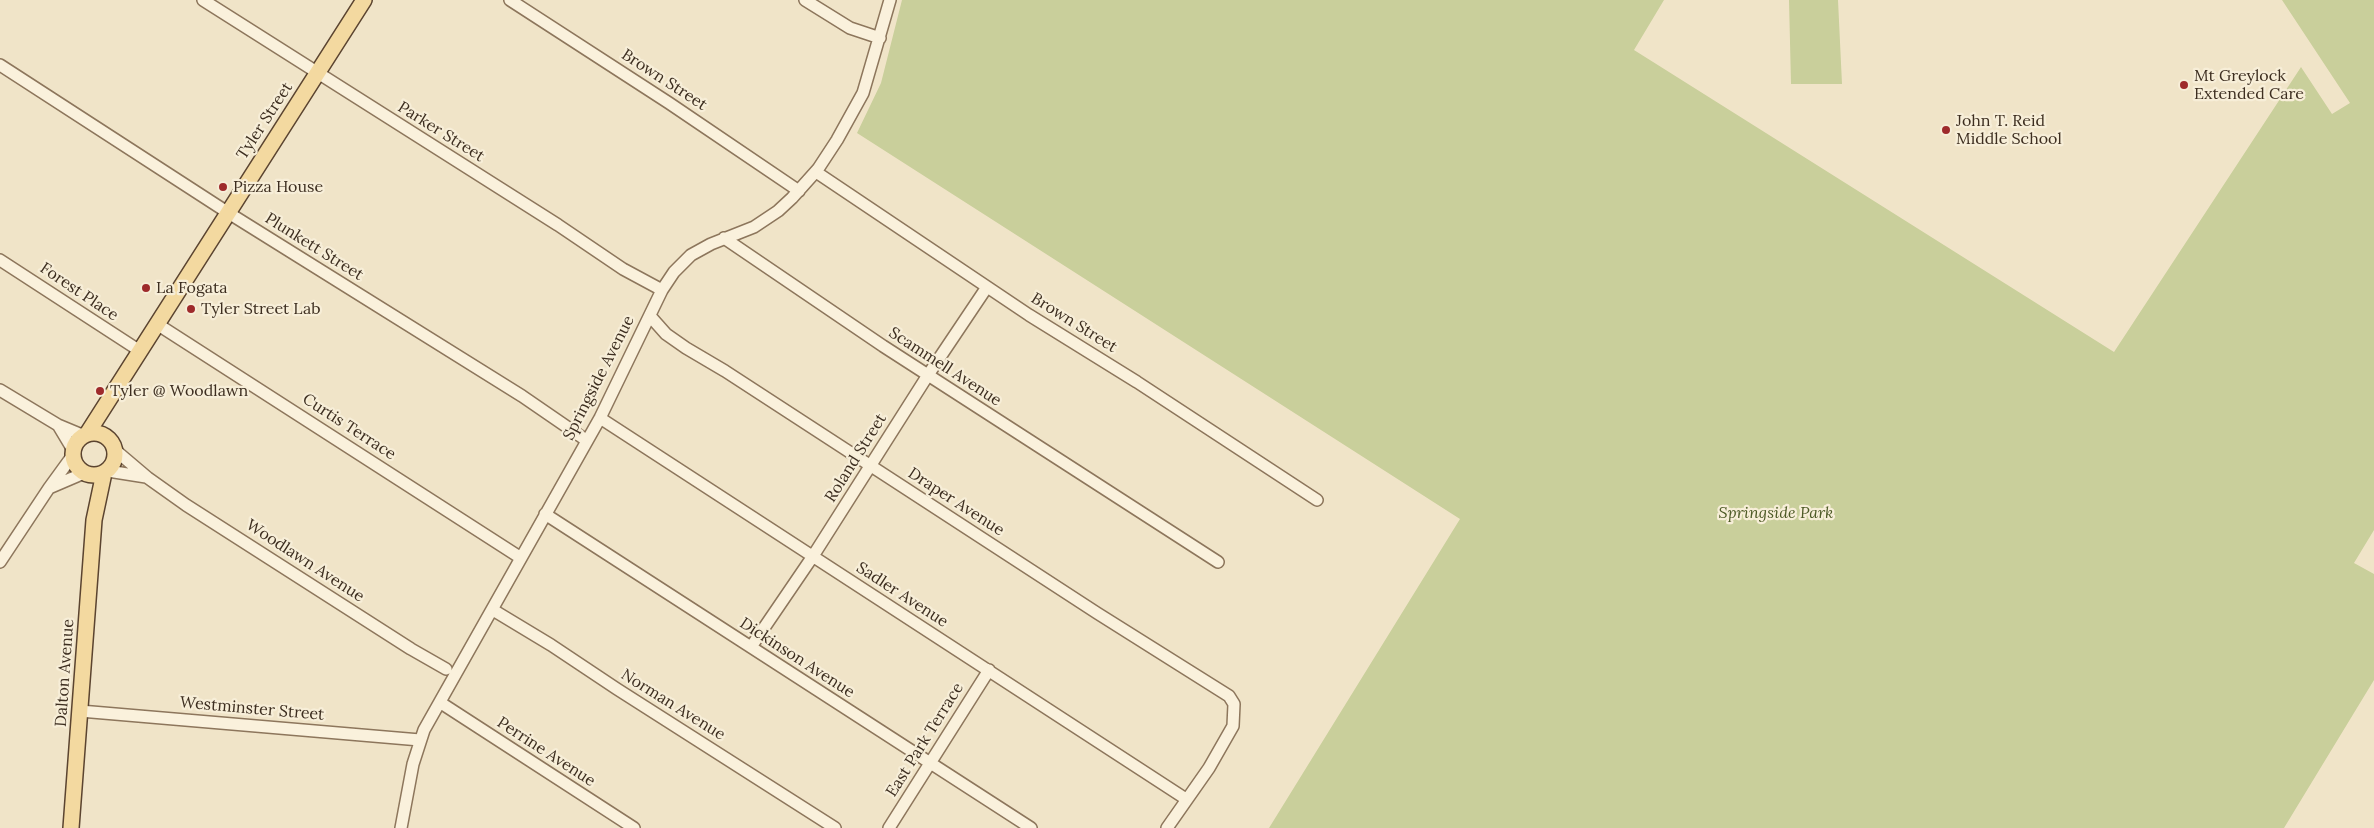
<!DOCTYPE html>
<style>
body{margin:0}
canvas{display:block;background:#f0e4c8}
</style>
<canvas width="2374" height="828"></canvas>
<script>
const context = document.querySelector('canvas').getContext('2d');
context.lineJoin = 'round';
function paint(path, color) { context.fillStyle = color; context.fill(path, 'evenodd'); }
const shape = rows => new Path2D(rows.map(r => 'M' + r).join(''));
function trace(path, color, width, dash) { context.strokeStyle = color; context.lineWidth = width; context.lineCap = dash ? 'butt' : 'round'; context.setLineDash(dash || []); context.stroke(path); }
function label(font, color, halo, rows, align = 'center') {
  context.font = font + ' Lora,serif'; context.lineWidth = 4.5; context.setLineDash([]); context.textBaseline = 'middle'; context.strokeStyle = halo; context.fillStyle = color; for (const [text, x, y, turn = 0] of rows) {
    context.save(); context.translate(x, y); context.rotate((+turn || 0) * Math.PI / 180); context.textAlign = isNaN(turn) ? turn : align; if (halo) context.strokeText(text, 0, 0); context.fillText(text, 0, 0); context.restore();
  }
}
paint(shape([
 [902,0,1664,0,1634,50,2114,352,2301,67,2332,114,2350,103,2282,0,2374,0,2374,530,2354,563,2374,574,2374,680,2284,828,1269,828,1460,519,857,133,881,83],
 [1789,0,1838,0,1842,84,1791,84]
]), '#c9cf9b');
const minor = shape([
 [203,0,558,225,623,269,662,290],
 [510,0,669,103,799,191],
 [805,0,850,28,880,38],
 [0,65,227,212,522,396,586,440],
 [816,172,1029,315,1137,382,1317,500],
 [724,238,883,346,1218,562],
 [0,260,140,351],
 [650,316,666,334,686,348,725,371,1097,613,1229,696,1234,704,1233,726,1209,768,1167,828],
 [157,324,521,558],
 [0,390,58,425,82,435],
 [600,418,1186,799],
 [58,425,73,450],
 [115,450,148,478,186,505,411,649,446,669],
 [108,471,146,477],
 [49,488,84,473],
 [545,514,1031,828],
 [0,562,49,488,73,455],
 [493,610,551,645,617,689,835,828],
 [751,647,813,556,928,375,987,287],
 [441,703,634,828],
 [80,711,420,740],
 [401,828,413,764,424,730,600,418,662,290,674,272,691,255,711,244,754,227,778,211,792,198,818,169,837,140,863,93,890,0],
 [889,828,989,670]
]);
const major = shape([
 '73 454a21 21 0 1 1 42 0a21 21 0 1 1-42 0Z',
 [87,434,364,0],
 [71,828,94,520,104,473]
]);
trace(minor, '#8d765c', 14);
trace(major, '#5b4430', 18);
trace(minor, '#faf1dc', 11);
trace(major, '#f3d9a0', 15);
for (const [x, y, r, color] of [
 [2184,85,5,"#9e2a2b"],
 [1946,130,5,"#9e2a2b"],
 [223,187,5,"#9e2a2b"],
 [146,288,5,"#9e2a2b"],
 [191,309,5,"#9e2a2b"],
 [100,391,5,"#9e2a2b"]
]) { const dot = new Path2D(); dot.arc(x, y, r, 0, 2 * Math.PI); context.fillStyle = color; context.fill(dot); trace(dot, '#f7eed8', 2); }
label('16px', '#3d2e20', '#f7eed8', [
 ["Mt Greylock",2194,76],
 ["Extended Care",2194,94],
 ["John T. Reid",1956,121],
 ["Middle School",1956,139],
 ["Pizza House",233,187],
 ["La Fogata",156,288],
 ["Tyler Street Lab",201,309],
 ["Tyler @ Woodlawn",110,391]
], 'left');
label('16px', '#3d2e20', '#f7eed8', [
 ["Brown Street",664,80,33],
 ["Tyler Street",265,121,-57],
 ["Parker Street",441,132,32],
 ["Plunkett Street",314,247,32],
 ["Forest Place",79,292,34],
 ["Brown Street",1074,323,32],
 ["Scammell Avenue",945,367,33],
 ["Springside Avenue",599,378,-63],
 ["Curtis Terrace",349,427,33],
 ["Roland Street",856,458,-58],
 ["Draper Avenue",956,502,33],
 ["Woodlawn Avenue",305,561,33],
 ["Sadler Avenue",902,595,33],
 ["Dickinson Avenue",797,658,33],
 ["Dalton Avenue",65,673,-86],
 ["Norman Avenue",673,705,32],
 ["Westminster Street",252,709,5],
 ["East Park Terrace",925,740,-58],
 ["Perrine Avenue",546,752,33]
]);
label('italic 16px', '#4d5a26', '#f7eed8', [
 ["Springside Park",1776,513]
]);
</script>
